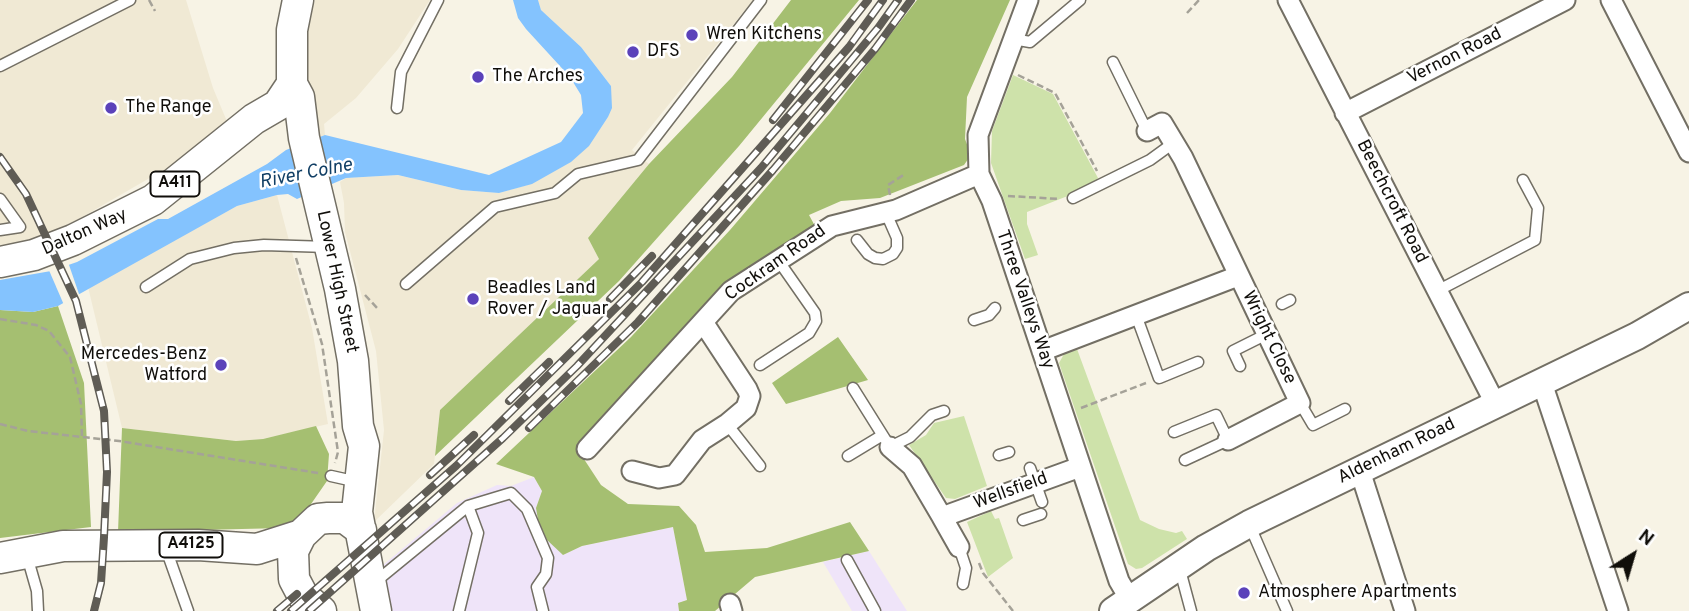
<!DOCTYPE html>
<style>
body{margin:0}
#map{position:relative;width:1689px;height:611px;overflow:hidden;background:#f7f3e5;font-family:Overpass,sans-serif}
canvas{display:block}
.north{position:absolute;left:1598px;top:520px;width:70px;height:70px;-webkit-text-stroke:5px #fff;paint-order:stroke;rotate:37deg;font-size:19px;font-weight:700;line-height:28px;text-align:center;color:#100e0a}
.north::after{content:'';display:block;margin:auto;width:24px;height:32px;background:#100e0a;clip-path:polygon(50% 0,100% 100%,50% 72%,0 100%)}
</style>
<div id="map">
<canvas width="1689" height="611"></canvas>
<div class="north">N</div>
</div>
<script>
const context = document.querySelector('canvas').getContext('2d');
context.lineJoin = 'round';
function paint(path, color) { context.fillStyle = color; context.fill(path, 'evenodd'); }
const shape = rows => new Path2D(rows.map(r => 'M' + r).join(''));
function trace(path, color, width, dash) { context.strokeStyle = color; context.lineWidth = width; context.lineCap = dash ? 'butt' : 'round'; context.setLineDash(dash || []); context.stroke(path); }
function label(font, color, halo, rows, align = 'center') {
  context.font = font + ' Overpass,sans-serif'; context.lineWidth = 5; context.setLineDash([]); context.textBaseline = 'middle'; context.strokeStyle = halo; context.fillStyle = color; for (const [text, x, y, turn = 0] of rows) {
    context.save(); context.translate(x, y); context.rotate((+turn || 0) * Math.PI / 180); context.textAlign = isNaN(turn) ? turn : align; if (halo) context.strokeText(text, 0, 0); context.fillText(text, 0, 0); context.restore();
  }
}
paint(shape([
 [0,0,186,0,213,88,231,131,77,220,19,246,0,245],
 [315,0,430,0,398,49,356,98,324,124,325,135,313,140,305,41],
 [538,0,753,0,632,150,649,164,588,238,599,259,440,410,434,464,374,522,384,430,376,351,345,232,344,203,340,182,346,178,398,175,461,190,499,193,527,185,598,132,608,117,611,86,581,47,541,10],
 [277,195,312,328,328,424,263,439,236,441,122,428,88,287,237,206]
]), '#f0e9d4');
paint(shape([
 [534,477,542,491,536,508,563,555,582,546,673,527,687,600,678,603,679,611,386,611,376,571,457,503,497,485,511,486],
 [869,551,907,611,852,611,823,562]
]), '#efe4f9');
paint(shape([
 [1013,75,1053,94,1098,178,1093,186,1027,212,1027,224,1038,255,1025,259,991,163,992,131],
 [1077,349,1140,520,1159,529,1176,533,1182,531,1187,539,1142,568,1136,569,1128,564,1059,363,1064,354],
 [964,416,987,486,955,499,946,498,909,445,926,435,934,423],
 [991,511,995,519,999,518,1013,558,988,577,967,522]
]), '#cee2aa');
paint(shape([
 [791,0,859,0,739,146,619,281,435,456,440,410,599,259,588,238,649,164,732,77],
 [917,0,1010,0,967,97,965,139,971,155,964,165,880,198,841,201,809,215,815,226,768,261,580,453,601,485,628,504,679,506,696,525,705,552,767,548,850,522,869,551,755,577,715,611,679,611,678,603,687,600,673,527,582,546,563,555,547,540,538,520,536,508,542,491,534,477,496,464,631,337,730,230,830,113],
 [58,306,84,383,91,527,0,538,0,310,33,312],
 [838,337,868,380,786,404,772,383],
 [316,426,329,454,327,481,302,517,283,528,118,532,122,428,236,441,263,439]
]), '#a5bf71');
paint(shape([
 [513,0,538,0,541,10,581,47,611,86,612,108,608,117,589,146,571,162,532,184,499,193,461,190,398,175,346,178,297,199,288,194,277,195,237,206,58,306,33,312,0,310,0,280,51,271,77,262,158,219,168,219,267,164,286,150,325,135,489,175,561,142,583,113,581,95,570,77,526,29,518,18]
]), '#84c3fe');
paint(shape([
 [68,262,80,297,64,305,48,268]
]), '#f7f3e5');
const lane = shape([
 [1013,39,1030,42,1080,0],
 [1113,62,1147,131],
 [0,66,130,0],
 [397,108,401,72,438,0],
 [1073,198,1150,160,1172,144],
 [0,199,20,227,0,230],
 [857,240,868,254,875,258,883,259,893,254,897,248,897,238,886,213],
 [406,284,495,207,555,193,578,174,638,160,761,0],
 [146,287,190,259,234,248,264,245,328,247],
 [1437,291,1535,240,1538,208,1523,180],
 [1282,304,1290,300],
 [1136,315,1159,378,1198,362],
 [974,320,989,315,995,308],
 [760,365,809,333,816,321,815,313,778,260],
 [1240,366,1233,351,1267,334],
 [853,388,890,447,910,437,932,415,944,411],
 [1300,403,1313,425,1345,409],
 [727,424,760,466],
 [1174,432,1216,415,1228,440,1185,460],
 [999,455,1009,452],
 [848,456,881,436],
 [1030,468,1042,502],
 [331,476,358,482],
 [1023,520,1041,514],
 [1249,524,1287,611],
 [959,547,966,568,963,584],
 [166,549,188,611],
 [27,556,37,591,38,611],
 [847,560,875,611],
 [1180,570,1191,611],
 [374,583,468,506,511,493,527,509,548,558,546,574,537,587,543,611],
 [459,611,478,533,468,506]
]);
const street = shape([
 [1028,0,978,135,979,174,992,201,1119,581,1129,598],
 [1288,0,1495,403],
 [1611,0,1689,152],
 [1345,113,1565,0],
 [1147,131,1162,123,1183,158,1300,403,1228,440],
 [1042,351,1238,276],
 [1542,383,1618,611],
 [890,447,912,466,942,517,1080,467],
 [587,449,731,291,832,226,896,210,979,174],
 [632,471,659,478,675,475,702,440,727,424,746,408,750,396,747,389,703,322],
 [1360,471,1405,611],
 [942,517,959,547],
 [730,604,732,611]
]);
const secondary = shape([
 [1113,611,1206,548,1249,524,1637,336,1689,306]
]);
const primary = shape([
 [298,0,292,30,292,84,299,97,304,138,340,289,353,361,358,426,364,446,357,512,376,611],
 [0,262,34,255,73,240,153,200,254,119,278,105,292,84],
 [0,558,63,546,198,545,257,549,301,535],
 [321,611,303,596,294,579,293,551,301,535,318,519,328,518,345,518,361,530]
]);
trace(lane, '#736f64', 13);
trace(street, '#736f64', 23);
trace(secondary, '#736f64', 30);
trace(primary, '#736f64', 33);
trace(shape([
 [149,0,155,11],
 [1187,13,1199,0],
 [1018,75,1055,93,1097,171],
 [890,195,888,185,905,174],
 [1008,196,1060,199],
 [296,258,322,344,338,452,335,463],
 [365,295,379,310],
 [0,319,36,325,49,331,70,357,81,404,82,437],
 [1081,408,1146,383],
 [0,424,28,431,119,441,318,473],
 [979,563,983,573,1013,611]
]), '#a5a298', 2.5, [7, 3.5]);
trace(lane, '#fff', 10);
trace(street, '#fff', 19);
trace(secondary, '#fff', 26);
trace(primary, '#fff', 30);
const rail = shape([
 [773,120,868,0],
 [0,157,26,194,76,301,104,411,107,472,104,537,101,583,94,611],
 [610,299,652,256],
 [509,401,549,362],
 [529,428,638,322,773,170,875,49,911,0],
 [430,475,474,435],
 [277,611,297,594],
 [291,611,456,466,642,282,849,47,883,0],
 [309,611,503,438,577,366,761,168,878,28,898,0]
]);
trace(rail, '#5f5c55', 8);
trace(rail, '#fff', 5, [16]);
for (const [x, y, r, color] of [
 [692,35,7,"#5b42ba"],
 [633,52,7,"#5b42ba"],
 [478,77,7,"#5b42ba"],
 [111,108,7,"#5b42ba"],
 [473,299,7,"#5b42ba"],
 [221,365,7,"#5b42ba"],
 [1244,593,7,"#5b42ba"]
]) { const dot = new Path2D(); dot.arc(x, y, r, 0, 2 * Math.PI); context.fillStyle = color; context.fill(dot); trace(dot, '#fff', 2.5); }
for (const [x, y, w] of [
 [175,184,49],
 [191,545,63]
]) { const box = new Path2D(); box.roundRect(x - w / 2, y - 12.5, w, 25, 5); context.fillStyle = '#fff'; context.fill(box); trace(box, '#100e0a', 2); }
label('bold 16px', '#100e0a', null, [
 ["A411",175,184],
 ["A4125",191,545]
]);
label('18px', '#100e0a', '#fff', [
 ["Wren Kitchens",706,35],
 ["DFS",647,52],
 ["The Arches",492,77],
 ["The Range",125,108],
 ["Beadles Land",487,289],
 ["Rover / Jaguar",487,310],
 ["Mercedes-Benz",207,355,"right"],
 ["Watford",207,376,"right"],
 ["Atmosphere Apartments",1258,593]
], 'left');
label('18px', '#100e0a', '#fff', [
 ["Vernon Road",1455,57,-27],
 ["Beechcroft Road",1391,202,63],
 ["Dalton Way",85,233,-24],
 ["Cockram Road",776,264,-35],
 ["Lower High Street",336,282,78],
 ["Three Valleys Way",1024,300,71],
 ["Wright Close",1268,338,64],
 ["Aldenham Road",1397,452,-26],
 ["Wellsfield",1011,492,-20]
]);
label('italic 19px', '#113f65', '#fff', [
 ["River Colne",306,175,-11]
]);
</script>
